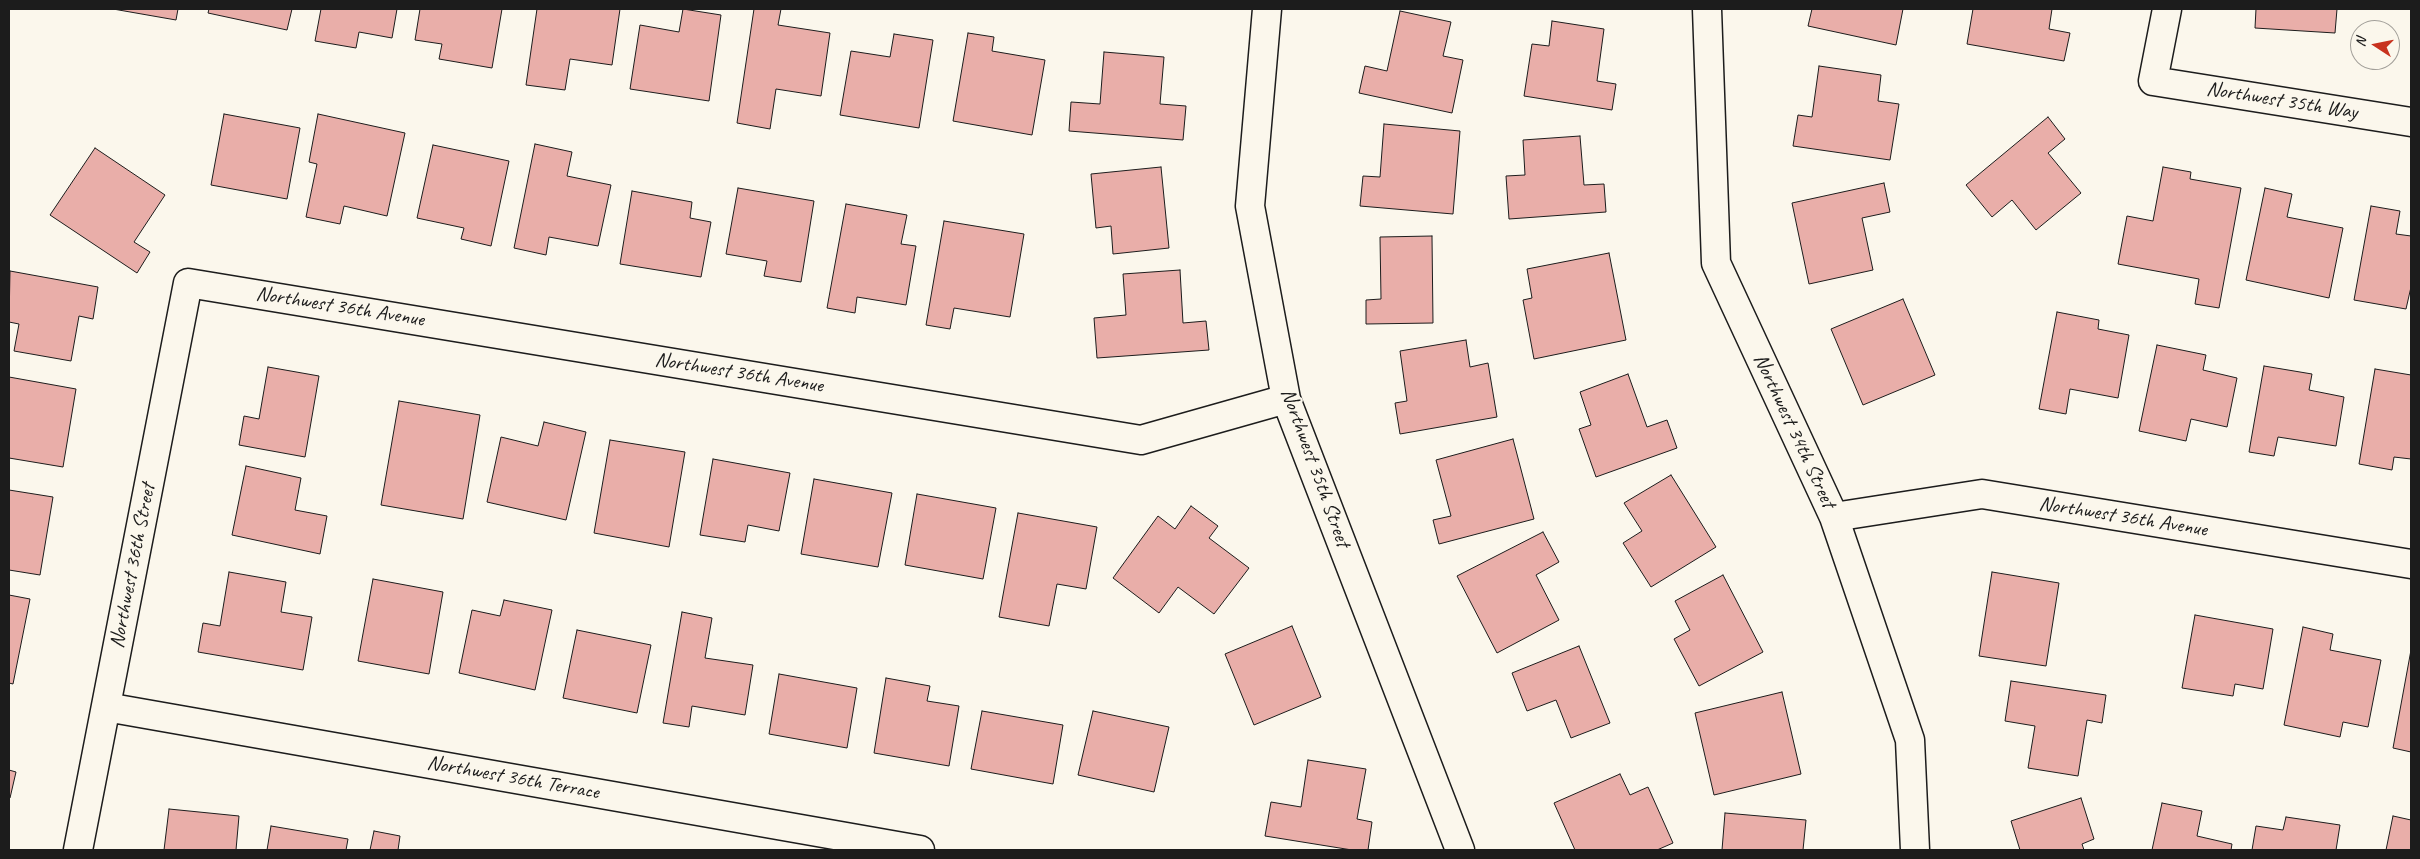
<!DOCTYPE html>
<style>
body{margin:0}
#map{position:relative;width:2420px;height:859px;overflow:hidden;background:#fbf7ec;font-family:Caveat,sans-serif}
canvas{display:block}
.frame{position:absolute;inset:0;border:10px solid #1c1c1c;pointer-events:none}
.north{position:absolute;left:2350px;top:20px;width:50px;height:50px;box-sizing:border-box;background:#fbf7ec;border:1px solid #a29f99;border-radius:50%;rotate:281deg;font-size:14px;font-weight:700;line-height:20px;text-align:center;color:#1c1c1c}
.north::after{content:'';display:block;margin:auto;width:18px;height:22px;background:#c8321e;clip-path:polygon(50% 0,100% 100%,50% 72%,0 100%)}
</style>
<div id="map">
<canvas width="2420" height="859"></canvas>
<div class="frame"></div>
<div class="north">N</div>
</div>
<script>
const context = document.querySelector('canvas').getContext('2d');
context.lineJoin = 'round';
function paint(path, color) { context.fillStyle = color; context.fill(path, 'evenodd'); }
const shape = rows => new Path2D(rows.map(r => 'M' + r).join(''));
function trace(path, color, width, dash) { context.strokeStyle = color; context.lineWidth = width; context.lineCap = dash ? 'butt' : 'round'; context.setLineDash(dash || []); context.stroke(path); }
function label(font, color, halo, rows, align = 'center') {
  context.font = font + ' Caveat,sans-serif'; context.lineWidth = 4.5; context.setLineDash([]); context.textBaseline = 'middle'; context.strokeStyle = halo; context.fillStyle = color; for (const [text, x, y, turn = 0] of rows) {
    context.save(); context.translate(x, y); context.rotate((+turn || 0) * Math.PI / 180); context.textAlign = isNaN(turn) ? turn : align; if (halo) context.strokeText(text, 0, 0); context.fillText(text, 0, 0); context.restore();
  }
}
const building = shape([
 [113,9,178,9,176,20,113,9],
 [209,9,292,9,287,30,208,13,209,9],
 [321,9,397,9,392,38,359,32,356,48,315,41,321,9],
 [420,9,502,9,492,68,439,59,442,44,415,40,420,9],
 [537,9,620,9,612,65,570,59,565,90,526,85,537,9],
 [683,9,721,15,709,101,630,89,640,25,679,32,683,9],
 [754,9,781,9,778,25,830,33,821,96,776,89,770,129,737,123,754,9],
 [1812,9,1903,9,1896,45,1808,26,1812,9],
 [1973,9,2052,9,2049,29,2070,33,2064,61,1967,44,1973,9],
 [2256,9,2337,9,2335,33,2255,28,2256,9],
 [1400,11,1451,22,1443,56,1463,60,1452,113,1359,93,1365,66,1387,71,1400,11],
 [1552,21,1604,29,1597,81,1616,84,1612,110,1524,96,1532,44,1549,46,1552,21],
 [968,33,994,37,992,51,1045,60,1032,135,953,121,968,33],
 [894,34,933,40,919,128,840,115,851,51,890,57,894,34],
 [1104,52,1164,57,1160,104,1186,106,1183,140,1069,131,1071,102,1100,104,1104,52],
 [1819,66,1881,75,1878,101,1899,104,1890,160,1793,146,1798,115,1812,117,1819,66],
 [224,114,300,128,287,199,211,185,224,114],
 [318,114,405,133,387,216,344,206,340,224,306,217,317,164,309,162,318,114],
 [2048,117,2065,139,2048,153,2081,193,2036,230,2012,200,1992,217,1966,185,2048,117],
 [1384,124,1460,131,1453,214,1360,206,1363,176,1380,177,1384,124],
 [1580,136,1584,185,1604,184,1606,212,1509,219,1506,176,1525,175,1523,140,1580,136],
 [535,144,572,152,567,176,611,185,598,246,549,237,546,255,514,248,535,144],
 [433,145,509,161,491,246,461,239,464,228,417,218,433,145],
 [95,148,165,195,134,242,150,252,137,273,50,215,95,148],
 [1161,167,1169,248,1113,254,1111,226,1096,228,1091,174,1161,167],
 [2163,167,2191,172,2190,179,2241,188,2219,308,2195,304,2199,279,2118,264,2127,216,2153,221,2163,167],
 [1884,183,1890,212,1862,218,1873,270,1809,284,1792,203,1884,183],
 [738,188,814,201,801,282,764,276,767,261,726,254,738,188],
 [2265,188,2292,194,2287,217,2343,228,2329,298,2246,280,2265,188],
 [632,191,692,202,690,218,711,222,701,277,620,264,632,191],
 [846,204,907,215,901,244,916,246,906,305,857,297,855,313,827,308,846,204],
 [2371,206,2400,211,2396,234,2411,236,2411,287,2406,309,2354,300,2371,206],
 [944,221,1024,234,1010,317,954,308,950,329,926,325,944,221],
 [1432,236,1433,323,1366,324,1366,300,1381,299,1380,237,1432,236],
 [1609,253,1626,340,1534,359,1523,300,1532,298,1527,269,1609,253],
 [1180,270,1183,323,1206,321,1209,350,1097,358,1094,318,1126,315,1123,274,1180,270],
 [10,271,98,287,93,319,79,316,71,361,14,351,19,324,9,322,10,271],
 [1903,299,1935,375,1863,405,1831,329,1903,299],
 [2057,312,2099,320,2098,329,2129,335,2118,398,2070,389,2066,414,2039,409,2057,312],
 [1466,340,1470,367,1488,363,1497,417,1400,434,1395,403,1407,401,1400,351,1466,340],
 [2157,345,2206,355,2203,370,2237,378,2227,427,2191,419,2186,441,2139,431,2157,345],
 [2264,366,2312,374,2309,390,2344,397,2336,446,2278,437,2274,456,2249,452,2264,366],
 [268,367,319,376,305,457,239,445,244,416,259,419,268,367],
 [2375,369,2411,375,2411,459,2394,457,2392,470,2359,464,2375,369],
 [1628,374,1647,427,1667,420,1677,448,1596,477,1579,429,1591,425,1580,392,1628,374],
 [9,377,76,389,63,467,9,458,9,377],
 [399,401,480,415,463,519,381,505,399,401],
 [544,422,586,432,566,520,487,502,501,437,538,446,544,422],
 [1513,439,1534,519,1439,544,1433,520,1451,516,1436,460,1513,439],
 [610,440,685,452,669,547,594,533,610,440],
 [713,459,790,473,779,531,748,525,745,542,700,535,713,459],
 [246,466,301,478,295,510,327,516,320,554,232,535,246,466],
 [1671,475,1716,547,1651,587,1623,543,1642,531,1624,503,1671,475],
 [814,479,892,493,878,567,801,554,814,479],
 [9,490,53,497,40,575,9,570,9,490],
 [917,494,996,508,983,579,905,565,917,494],
 [1191,506,1218,526,1209,538,1249,568,1214,614,1178,587,1159,613,1113,578,1158,516,1175,529,1191,506],
 [1018,513,1097,527,1086,589,1057,584,1049,626,999,617,1018,513],
 [1543,532,1559,562,1536,575,1559,620,1497,653,1457,576,1543,532],
 [229,572,286,582,281,612,312,617,303,670,198,652,203,623,220,626,229,572],
 [1992,572,2059,583,2046,666,1979,656,1992,572],
 [1723,575,1763,652,1699,686,1674,639,1690,630,1675,601,1723,575],
 [373,579,443,592,429,674,358,661,373,579],
 [9,595,30,599,13,684,9,683,9,595],
 [504,600,552,610,535,690,459,673,472,610,500,616,504,600],
 [682,612,712,618,705,658,753,665,745,715,692,706,689,727,663,723,682,612],
 [2195,615,2273,629,2263,689,2235,684,2233,696,2182,688,2195,615],
 [1292,626,1321,697,1254,725,1225,654,1292,626],
 [2303,627,2333,634,2330,650,2381,660,2368,727,2343,722,2340,737,2284,725,2303,627],
 [577,630,651,645,637,713,563,698,577,630],
 [1579,646,1610,723,1571,738,1556,700,1527,711,1512,673,1579,646],
 [2411,650,2411,752,2393,748,2411,650],
 [779,674,857,688,847,748,769,734,779,674],
 [886,678,930,686,927,701,959,706,949,766,874,753,886,678],
 [2011,681,2106,695,2102,723,2087,720,2078,776,2028,768,2035,726,2005,721,2011,681],
 [1782,692,1801,774,1714,795,1695,713,1782,692],
 [982,711,1063,725,1053,784,971,769,982,711],
 [1093,711,1169,727,1154,792,1078,775,1093,711],
 [1308,760,1366,769,1357,819,1372,822,1368,850,1352,850,1265,836,1271,802,1301,807,1308,760],
 [9,770,16,772,10,798,9,798,9,770],
 [1620,774,1630,795,1648,787,1673,843,1657,850,1575,850,1554,803,1620,774],
 [2081,798,2094,839,2082,844,2084,850,2020,850,2011,821,2081,798],
 [2162,803,2202,811,2197,836,2232,844,2231,850,2152,850,2162,803],
 [169,809,239,816,236,850,164,850,169,809],
 [1725,813,1806,820,1803,850,1722,850,1725,813],
 [2393,816,2411,820,2411,850,2386,850,2393,816],
 [2286,817,2340,825,2336,850,2252,850,2256,826,2283,830,2286,817],
 [271,826,348,839,346,850,267,850,271,826],
 [374,831,400,836,398,850,370,850,374,831]
]);
paint(building, '#e9aea9');
trace(building, '#1c1c1c', 1);
const minor = shape([
 [1267,9,1250,206,1286,399,1460,850],
 [1707,9,1716,263,1834,517,1910,740,1915,850],
 [2167,9,2153,81,2411,122],
 [1834,517,1982,494,2411,564],
 [106,707,920,850],
 [78,850,188,283,1141,440,1286,399]
]);
trace(minor, '#1c1c1c', 31);
trace(minor, '#fbf7ec', 28);
label('21px', '#1c1c1c', '#fbf7ec', [
 ["Northwest 35th Way",2282,101,9],
 ["Northwest 36th Avenue",340,307,9],
 ["Northwest 36th Avenue",739,373,9],
 ["Northwest 34th Street",1794,431,65],
 ["Northwest 35th Street",1315,468,70],
 ["Northwest 36th Avenue",2123,517,9],
 ["Northwest 36th Street",133,566,-79],
 ["Northwest 36th Terrace",513,778,10]
]);
</script>
